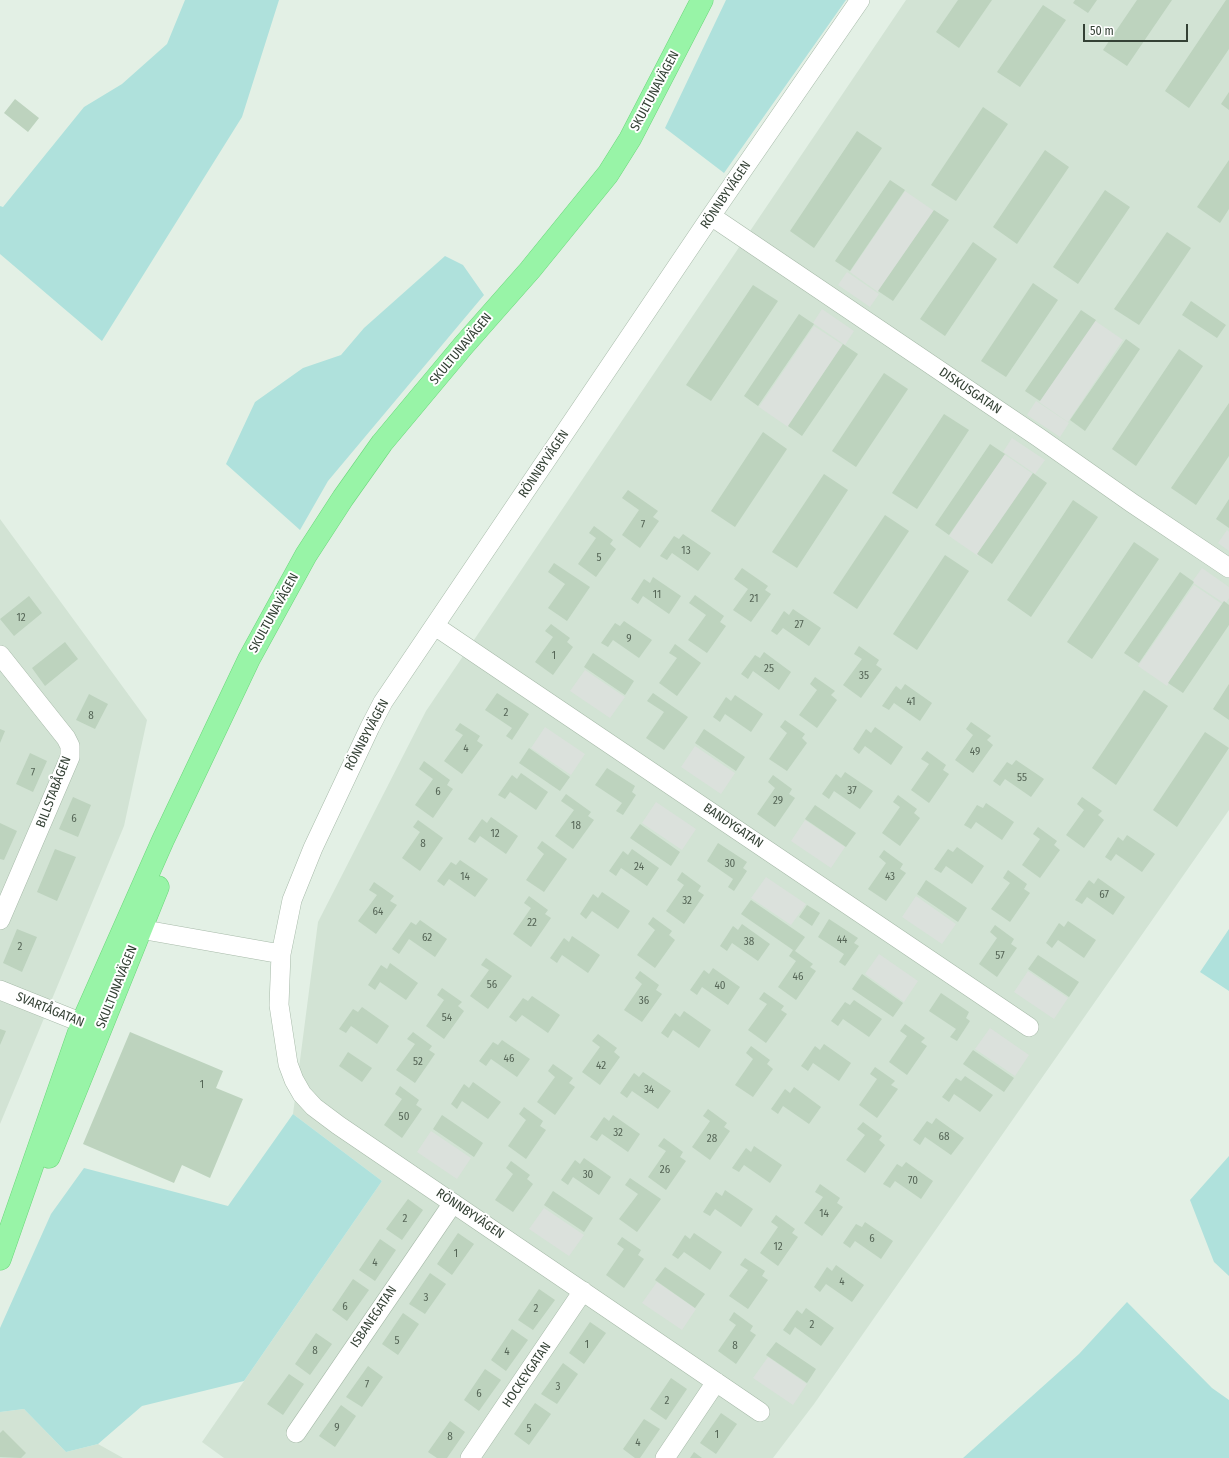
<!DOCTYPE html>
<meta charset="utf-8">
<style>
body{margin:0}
#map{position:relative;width:1229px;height:1458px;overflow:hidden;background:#e3f0e5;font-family:"Fira Sans Condensed",sans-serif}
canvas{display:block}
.scale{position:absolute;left:1083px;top:24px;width:105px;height:18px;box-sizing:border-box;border:2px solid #344135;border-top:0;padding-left:5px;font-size:12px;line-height:14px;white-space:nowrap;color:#344135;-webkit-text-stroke:3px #fff;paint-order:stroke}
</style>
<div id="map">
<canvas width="1229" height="1458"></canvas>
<div class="scale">50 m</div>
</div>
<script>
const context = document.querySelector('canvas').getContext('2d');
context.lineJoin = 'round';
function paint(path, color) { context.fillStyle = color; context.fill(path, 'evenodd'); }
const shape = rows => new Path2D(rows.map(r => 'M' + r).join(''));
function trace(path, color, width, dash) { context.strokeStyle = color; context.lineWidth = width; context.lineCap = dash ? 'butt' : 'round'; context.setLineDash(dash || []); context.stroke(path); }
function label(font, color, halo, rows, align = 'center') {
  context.font = font + ' "Fira Sans Condensed",sans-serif'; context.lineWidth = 4; context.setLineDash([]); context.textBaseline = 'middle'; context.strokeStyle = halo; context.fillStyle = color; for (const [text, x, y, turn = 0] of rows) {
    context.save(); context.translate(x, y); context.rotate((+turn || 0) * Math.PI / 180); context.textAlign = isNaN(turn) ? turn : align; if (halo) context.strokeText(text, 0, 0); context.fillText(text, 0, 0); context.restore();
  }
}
paint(shape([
 [906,0,1229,0,1229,810,814,1404,773,1458,224,1458,202,1442,382,1181,293,1114,318,922,426,711],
 [0,519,147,720,124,826,0,1124],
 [24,1409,66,1452,98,1444,123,1458,0,1458,0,1412]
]), '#d2e3d4');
paint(shape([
 [185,0,279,0,242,117,102,341,0,254,0,206,3,207,84,107,122,84,167,44],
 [726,0,846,0,724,173,665,128],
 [445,256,463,265,484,295,328,481,300,530,226,464,255,402,303,368,341,355,364,328],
 [1229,929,1229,991,1200,972],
 [293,1114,382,1181,244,1381,142,1406,98,1444,66,1452,24,1409,0,1412,0,1328,51,1214,84,1168,228,1206],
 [1229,1156,1229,1276,1214,1262,1190,1200],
 [1127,1302,1212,1388,1229,1400,1229,1458,963,1458,1079,1354]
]), '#afe1dc');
paint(shape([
 [905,191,934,211,878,292,850,272],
 [847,272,879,294,870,307,838,285],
 [822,309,854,331,845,345,813,323],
 [1094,320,1123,340,1068,422,1039,402],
 [814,326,843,345,788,427,759,407],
 [1036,401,1069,423,1060,437,1027,415],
 [1012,438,1045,460,1035,474,1003,452],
 [1004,454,1033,474,978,556,949,536],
 [1227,530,1229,532,1229,551,1218,543],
 [1202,568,1229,587,1229,598,1225,604,1192,582],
 [1194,585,1222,604,1167,686,1138,666],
 [585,670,625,697,610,718,570,691],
 [545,727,585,754,571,775,531,748],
 [695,746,735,773,721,794,681,767],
 [656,802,696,829,682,850,642,823],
 [805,820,845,847,831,868,791,841],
 [766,877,806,904,791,925,751,898],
 [916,896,956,924,942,944,902,917],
 [879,954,918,981,904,1002,865,974],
 [1028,971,1068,998,1054,1019,1014,992],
 [990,1028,1029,1055,1015,1076,975,1049],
 [431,1131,471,1158,457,1179,417,1152],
 [544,1208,584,1235,569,1256,529,1229],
 [657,1282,696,1309,682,1330,642,1303],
 [768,1357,807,1384,793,1405,753,1378]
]), '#dbe1dc');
paint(shape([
 [958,0,992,0,959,48,936,32],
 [1075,0,1097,0,1088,13,1073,3],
 [1137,0,1172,0,1127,66,1103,50],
 [1226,0,1229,0,1229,49,1189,108,1165,91],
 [1043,5,1066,20,1020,87,997,72],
 [1229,92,1229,110,1221,104],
 [15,99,39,118,28,132,4,113],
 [983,107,1008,124,956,201,931,185],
 [857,131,882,148,814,248,790,231],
 [1045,150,1069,167,1017,244,993,227],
 [1229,160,1229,209,1220,223,1197,207],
 [890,180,905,190,850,271,835,261],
 [1105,190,1130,207,1078,284,1053,267],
 [934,210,949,220,893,301,878,291],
 [1167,232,1191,248,1139,325,1114,309],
 [973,242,997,259,945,336,920,319],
 [1033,283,1058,300,1006,377,981,361],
 [753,285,778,301,711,401,686,385],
 [1191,301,1226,325,1217,338,1182,315],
 [1081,310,1096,320,1040,401,1025,391],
 [799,314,814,324,758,406,744,396],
 [1126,339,1140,349,1085,431,1070,420],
 [843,344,858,354,802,436,788,426],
 [1179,349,1203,366,1136,466,1112,449],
 [884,373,908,389,856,467,832,451],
 [1229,403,1229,456,1196,505,1171,488],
 [944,414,969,430,917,509,892,493],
 [763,432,787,449,735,527,711,511],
 [990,444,1005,454,949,535,935,525],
 [1033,473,1047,483,992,564,977,554],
 [824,474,848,490,797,568,772,552],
 [628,490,658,511,653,517,659,521,640,548,622,535,639,510,622,498],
 [1229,499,1229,528,1216,519],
 [1073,500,1098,517,1031,617,1007,600],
 [885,515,909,531,857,609,833,593],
 [594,526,613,540,610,544,616,549,596,577,578,564,596,538,589,533],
 [683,534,711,553,698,571,672,553,667,560,660,556,674,536,679,539],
 [1134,542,1159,559,1092,659,1067,642],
 [945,555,969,571,917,650,893,634],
 [554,563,590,587,567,621,548,608,565,584,548,572],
 [742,568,768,586,765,590,771,594,751,622,733,610,748,589,734,579],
 [1180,572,1194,582,1139,663,1124,653],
 [653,577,681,596,669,614,643,596,638,604,631,599,644,579,650,583],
 [695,595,724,616,720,622,726,626,707,653,688,640,706,615,689,603],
 [29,596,42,613,14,636,0,619],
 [1224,601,1229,605,1229,625,1183,693,1168,683],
 [793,609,821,628,809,646,783,628,777,635,771,631,784,611,789,615],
 [624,621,652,640,639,658,613,640,608,647,601,643,615,623,620,626],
 [551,624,570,638,567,642,573,647,553,675,535,662,553,637,545,631],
 [65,642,78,659,45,686,32,668],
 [675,644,701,663,677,696,659,683,677,658,669,653],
 [859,646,879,660,876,665,882,669,861,698,843,685,862,659,854,654],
 [764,652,791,672,779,690,753,671,748,679,741,674,755,655,760,658],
 [593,653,634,681,625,695,584,667],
 [815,677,835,691,831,695,837,700,817,728,799,715,817,690,810,684],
 [905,684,932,703,920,721,894,703,889,710,882,706,896,686,901,690],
 [1229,684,1229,720,1213,709],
 [1144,690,1168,706,1116,785,1092,768],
 [497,693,529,714,512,740,506,736,512,728,485,710],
 [653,693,688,717,664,750,646,738,664,712,647,701],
 [89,694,108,704,95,729,76,720],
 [735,695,763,714,751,732,725,714,720,722,713,717,726,697,731,701],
 [785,720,805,734,802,738,807,743,787,771,769,759,787,733,780,727],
 [971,722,991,736,987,740,993,745,973,773,955,760,973,735,966,729],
 [460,723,480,736,477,741,483,745,462,774,444,761,463,735,455,730],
 [875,727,903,747,891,765,865,746,859,754,853,749,866,729,871,733],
 [0,729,5,731,0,743],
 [704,729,745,757,736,771,695,743],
 [1205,732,1229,748,1177,827,1153,810],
 [529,748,570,777,560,791,519,763],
 [927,751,946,765,943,770,949,774,929,803,911,790,929,764,921,759],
 [30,753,47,761,33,792,16,784],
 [1016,760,1044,779,1031,797,1005,779,1000,786,993,781,1007,762,1012,765],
 [424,761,450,780,447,785,453,789,433,818,415,805,433,779,419,769],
 [607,768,635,786,632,792,636,795,623,815,616,811,622,803,595,785],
 [845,772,873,791,860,809,834,791,829,799,822,794,836,774,841,778],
 [521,773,548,792,536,810,510,792,505,799,498,795,512,775,517,779],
 [773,775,792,789,789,794,795,798,775,827,757,814,775,788,768,782],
 [566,794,591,812,588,816,594,820,573,849,555,836,574,810,561,801],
 [898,795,917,809,914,813,920,818,900,846,882,833,900,807,893,802],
 [73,797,91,805,78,837,59,829],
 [1082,797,1102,811,1098,815,1104,820,1084,848,1066,835,1084,810,1077,804],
 [986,803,1014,822,1002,840,976,822,971,829,964,825,977,805,983,808],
 [815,805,856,833,846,847,805,819],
 [491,817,518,836,506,854,480,836,475,843,468,839,482,819,487,823],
 [418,820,443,838,420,871,402,858,420,832,413,827],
 [0,823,17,831,4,860,0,859],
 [640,824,680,852,671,866,630,838],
 [1038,827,1057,841,1054,845,1060,850,1040,878,1022,865,1040,839,1033,834],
 [1127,835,1155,854,1142,872,1116,854,1111,861,1105,857,1118,837,1123,841],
 [542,841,567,859,544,892,526,880,544,854,537,848],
 [718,843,747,862,743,868,747,871,734,891,728,887,733,879,707,861],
 [957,847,984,866,972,884,946,866,941,873,934,869,948,849,953,852],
 [55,849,76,857,57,901,37,892],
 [632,849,659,868,647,886,621,868,616,876,609,871,623,851,628,855],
 [884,850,903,864,900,869,906,873,886,901,868,889,886,863,879,857],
 [460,860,488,879,475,897,449,879,444,886,437,881,451,862,456,865],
 [1008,870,1027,884,1024,889,1030,893,1010,922,991,909,1010,883,1003,878],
 [682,872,701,886,698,891,704,895,684,924,666,911,684,885,677,880],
 [1098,878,1125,897,1113,915,1087,897,1082,904,1075,900,1089,880,1094,884],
 [926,880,967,908,958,922,917,894],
 [374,882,394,896,390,901,397,905,376,934,358,921,377,895,369,890],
 [602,892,630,911,618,929,592,911,586,919,580,914,593,894,598,898],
 [529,896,548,910,545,914,551,918,531,947,513,934,531,908,524,903],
 [751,900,805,937,795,951,813,964,810,967,816,971,796,1000,778,987,796,961,789,956,793,950,741,914],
 [807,905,820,913,812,926,799,917],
 [653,917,672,931,669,935,675,940,655,968,637,955,655,930,648,924],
 [829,919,858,938,854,943,859,946,845,966,839,962,844,954,818,937],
 [420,920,447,939,435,957,409,939,399,954,392,949,411,922,416,925],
 [1068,921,1096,940,1084,958,1058,940,1052,948,1046,943,1059,923,1064,927],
 [742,924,770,944,758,961,732,943,727,951,720,946,733,926,738,930],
 [995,925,1014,939,1011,944,1017,948,997,977,979,964,997,938,990,932],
 [17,929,37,937,22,972,3,963],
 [572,936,600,955,588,973,562,955,557,963,550,958,564,938,569,942],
 [1038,955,1079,982,1069,997,1028,969],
 [486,958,512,976,488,1009,470,996,489,970,481,965],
 [390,963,418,983,406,1000,380,982,375,990,368,985,381,965,387,969],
 [713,968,740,987,728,1005,702,987,697,995,690,990,704,970,709,974],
 [640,971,659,985,656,990,662,994,642,1022,624,1010,642,984,635,978],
 [862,974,903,1003,893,1017,852,989],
 [442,988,462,1002,458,1006,464,1011,444,1039,426,1026,444,1000,437,995],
 [764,992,784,1006,781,1010,787,1014,766,1043,748,1030,767,1004,759,999],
 [941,993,969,1012,966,1018,970,1021,957,1041,950,1037,956,1029,929,1011],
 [532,996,560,1015,548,1033,522,1015,516,1022,509,1017,523,998,528,1001],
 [854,1000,882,1019,869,1037,843,1019,838,1026,831,1021,845,1002,850,1005],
 [362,1007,389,1026,377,1044,351,1026,346,1033,339,1029,353,1009,358,1012],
 [684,1011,711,1030,699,1048,673,1030,668,1038,661,1033,675,1013,680,1017],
 [905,1024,925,1038,921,1042,927,1046,907,1075,889,1062,907,1036,900,1031],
 [0,1029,6,1031,0,1045],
 [130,1032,223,1071,216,1088,243,1099,210,1178,182,1165,174,1183,83,1144],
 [413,1032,432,1046,429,1050,435,1054,415,1083,396,1070,415,1044,407,1039],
 [598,1034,617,1048,614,1052,620,1057,600,1085,582,1072,600,1047,592,1041],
 [502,1040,530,1059,517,1077,491,1059,486,1066,479,1061,493,1042,498,1045],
 [824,1044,851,1063,839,1081,813,1063,808,1071,801,1066,815,1046,820,1050],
 [751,1046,770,1060,767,1064,773,1069,753,1097,735,1085,753,1059,746,1053],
 [973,1050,1014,1078,1004,1092,963,1064],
 [348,1052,372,1068,362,1082,339,1066],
 [553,1064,573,1078,569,1083,575,1087,555,1115,537,1102,555,1077,548,1071],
 [875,1067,895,1081,891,1085,898,1089,877,1118,859,1105,877,1079,870,1074],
 [643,1072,671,1091,658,1109,632,1091,627,1098,620,1093,634,1073,639,1077],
 [965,1076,993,1095,980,1112,954,1094,949,1102,942,1097,956,1078,961,1081],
 [473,1082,501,1102,488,1119,462,1101,457,1109,451,1104,464,1084,469,1088],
 [400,1086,419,1100,416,1105,422,1109,402,1138,384,1125,402,1099,395,1094],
 [794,1087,821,1107,809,1124,783,1106,778,1114,771,1109,785,1089,790,1093],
 [524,1107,543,1121,540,1126,546,1130,526,1159,508,1146,526,1120,519,1114],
 [708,1109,727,1123,724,1127,730,1131,710,1160,692,1147,710,1121,703,1116],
 [442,1115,483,1143,474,1157,433,1129],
 [613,1115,640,1134,628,1152,602,1134,597,1141,590,1137,604,1117,609,1121],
 [936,1118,964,1138,951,1155,925,1137,920,1145,913,1140,927,1121,932,1124],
 [863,1122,882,1136,879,1140,885,1145,865,1173,846,1160,865,1135,857,1129],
 [664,1138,683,1152,680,1157,686,1161,666,1190,648,1177,666,1151,658,1146],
 [754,1146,782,1165,770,1183,744,1165,739,1172,732,1168,746,1148,751,1152],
 [584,1158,611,1177,599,1195,573,1177,568,1185,561,1180,575,1160,580,1164],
 [511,1161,530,1175,527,1179,533,1184,513,1212,495,1200,513,1174,506,1168],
 [906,1162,933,1181,921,1199,895,1181,890,1188,883,1184,897,1164,902,1167],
 [630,1178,661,1199,637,1232,619,1219,638,1194,625,1185],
 [820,1184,840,1198,837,1203,843,1207,822,1236,804,1223,823,1197,815,1192],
 [725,1190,753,1209,741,1227,715,1209,710,1216,703,1212,716,1192,722,1196],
 [553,1191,593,1218,584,1232,544,1205],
 [408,1199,423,1210,402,1240,386,1229],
 [776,1215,795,1229,792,1233,798,1237,778,1266,760,1253,778,1227,771,1222],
 [865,1222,893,1241,881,1259,855,1241,850,1248,843,1243,856,1224,862,1227],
 [458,1233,474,1244,452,1275,437,1264],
 [694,1233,722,1252,710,1270,684,1252,678,1259,672,1255,685,1235,690,1239],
 [622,1237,641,1250,638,1255,644,1259,624,1288,606,1275,624,1249,617,1244],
 [380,1239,396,1250,375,1281,359,1270],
 [745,1258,765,1271,762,1276,768,1280,748,1309,729,1296,748,1270,740,1265],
 [836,1265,864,1285,852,1302,826,1284,820,1292,814,1287,827,1267,832,1271],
 [665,1267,705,1294,695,1308,655,1280],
 [430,1273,446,1284,425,1314,409,1304],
 [353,1279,369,1290,347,1321,332,1310],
 [539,1289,555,1300,533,1330,518,1320],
 [806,1308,834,1328,821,1346,795,1327,790,1335,783,1330,797,1310,802,1314],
 [734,1312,753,1326,750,1331,756,1335,736,1364,718,1351,736,1325,729,1320],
 [403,1313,419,1324,398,1355,382,1344],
 [590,1322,606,1333,584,1364,569,1353],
 [512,1329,528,1340,506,1371,491,1360],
 [316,1333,332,1344,310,1375,295,1364],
 [776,1342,816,1369,807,1383,766,1355],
 [563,1363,578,1374,557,1404,541,1394],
 [368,1366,383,1377,362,1407,346,1397],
 [485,1369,501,1380,479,1411,464,1400],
 [289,1374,304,1384,283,1415,267,1404],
 [671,1378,687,1389,666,1420,650,1409],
 [535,1403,551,1414,529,1445,514,1434],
 [341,1405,356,1416,335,1447,319,1436],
 [721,1413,737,1424,716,1454,700,1443],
 [644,1419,660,1429,640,1458,635,1458,623,1449],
 [450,1421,465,1432,447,1458,437,1458,428,1452],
 [3,1430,26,1453,21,1458,0,1457,0,1433],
 [694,1452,702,1458,690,1458]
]), '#bdd3be');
const minor = shape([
 [711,216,1038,437,1132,503,1229,568],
 [435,626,1029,1027],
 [0,655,66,738,70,746,70,757,0,920],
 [127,925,151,931,281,954],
 [0,990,95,1028],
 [760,1412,338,1125,314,1107,302,1094,294,1080,288,1064,279,1005,281,954,292,900,313,848,370,727,383,702,711,216,860,0],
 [296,1433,453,1203],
 [470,1458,583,1291],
 [665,1458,716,1382]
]);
const major = shape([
 [49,1157,158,887],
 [0,1259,82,1023,163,840,249,659,306,555,343,498,382,443,463,346,530,270,608,174,630,139,702,0]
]);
trace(minor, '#a7baa9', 20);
trace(major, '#6ad77a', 23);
trace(minor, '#fff', 19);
trace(major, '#98f4a7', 22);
label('11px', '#566657', null, [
 ["7",643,525],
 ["13",686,551],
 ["5",599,558],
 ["11",657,595],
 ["21",754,599],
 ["12",21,618],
 ["27",799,625],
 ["9",629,639],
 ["1",554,656],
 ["25",769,669],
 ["35",864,676],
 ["41",911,702],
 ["2",506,713],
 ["8",91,716],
 ["4",466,749],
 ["49",975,752],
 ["7",33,773],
 ["55",1022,778],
 ["37",852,791],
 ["6",438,792],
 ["29",778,801],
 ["6",74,819],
 ["18",576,826],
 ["12",495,834],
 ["8",423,844],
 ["30",730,864],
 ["24",639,867],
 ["14",465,877],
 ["43",890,877],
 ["67",1104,895],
 ["32",687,901],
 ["64",378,912],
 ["22",532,923],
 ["62",427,938],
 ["44",842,940],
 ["38",749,942],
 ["2",20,947],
 ["57",1000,956],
 ["46",798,977],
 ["56",492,985],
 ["40",720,986],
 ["36",644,1001],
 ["54",447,1018],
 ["46",509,1059],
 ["52",418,1062],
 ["42",601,1066],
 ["1",202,1085],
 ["34",649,1090],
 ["50",404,1117],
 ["32",618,1133],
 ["68",944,1137],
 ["28",712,1139],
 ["26",665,1170],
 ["30",588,1175],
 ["70",913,1181],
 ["14",824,1214],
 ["2",405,1219],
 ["6",872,1239],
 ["12",778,1247],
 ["1",456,1254],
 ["4",375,1263],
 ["4",842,1282],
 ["3",426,1298],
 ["6",345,1307],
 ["2",536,1309],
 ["2",812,1325],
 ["5",397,1341],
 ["1",587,1345],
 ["8",735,1346],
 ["8",315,1351],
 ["4",507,1352],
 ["7",367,1385],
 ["3",558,1387],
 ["6",479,1394],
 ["2",667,1401],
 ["9",337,1428],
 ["5",529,1429],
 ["1",717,1435],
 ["8",450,1437],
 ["4",638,1443]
]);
label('13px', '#344135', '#fff', [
 ["SKULTUNAVÄGEN",655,91,-62],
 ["RÖNNBYVÄGEN",726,195,-56],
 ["SKULTUNAVÄGEN",461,349,-50],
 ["DISKUSGATAN",970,391,34],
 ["RÖNNBYVÄGEN",544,464,-56],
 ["SKULTUNAVÄGEN",274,613,-61],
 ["RÖNNBYVÄGEN",367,735,-62],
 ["BILLSTABÅGEN",54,792,-69],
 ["BANDYGATAN",733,826,34],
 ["SKULTUNAVÄGEN",117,987,-68],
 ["SVARTÅGATAN",50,1010,22],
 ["RÖNNBYVÄGEN",470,1214,34],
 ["ISBANEGATAN",374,1317,-56],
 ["HOCKEYGATAN",527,1375,-56]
]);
</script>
